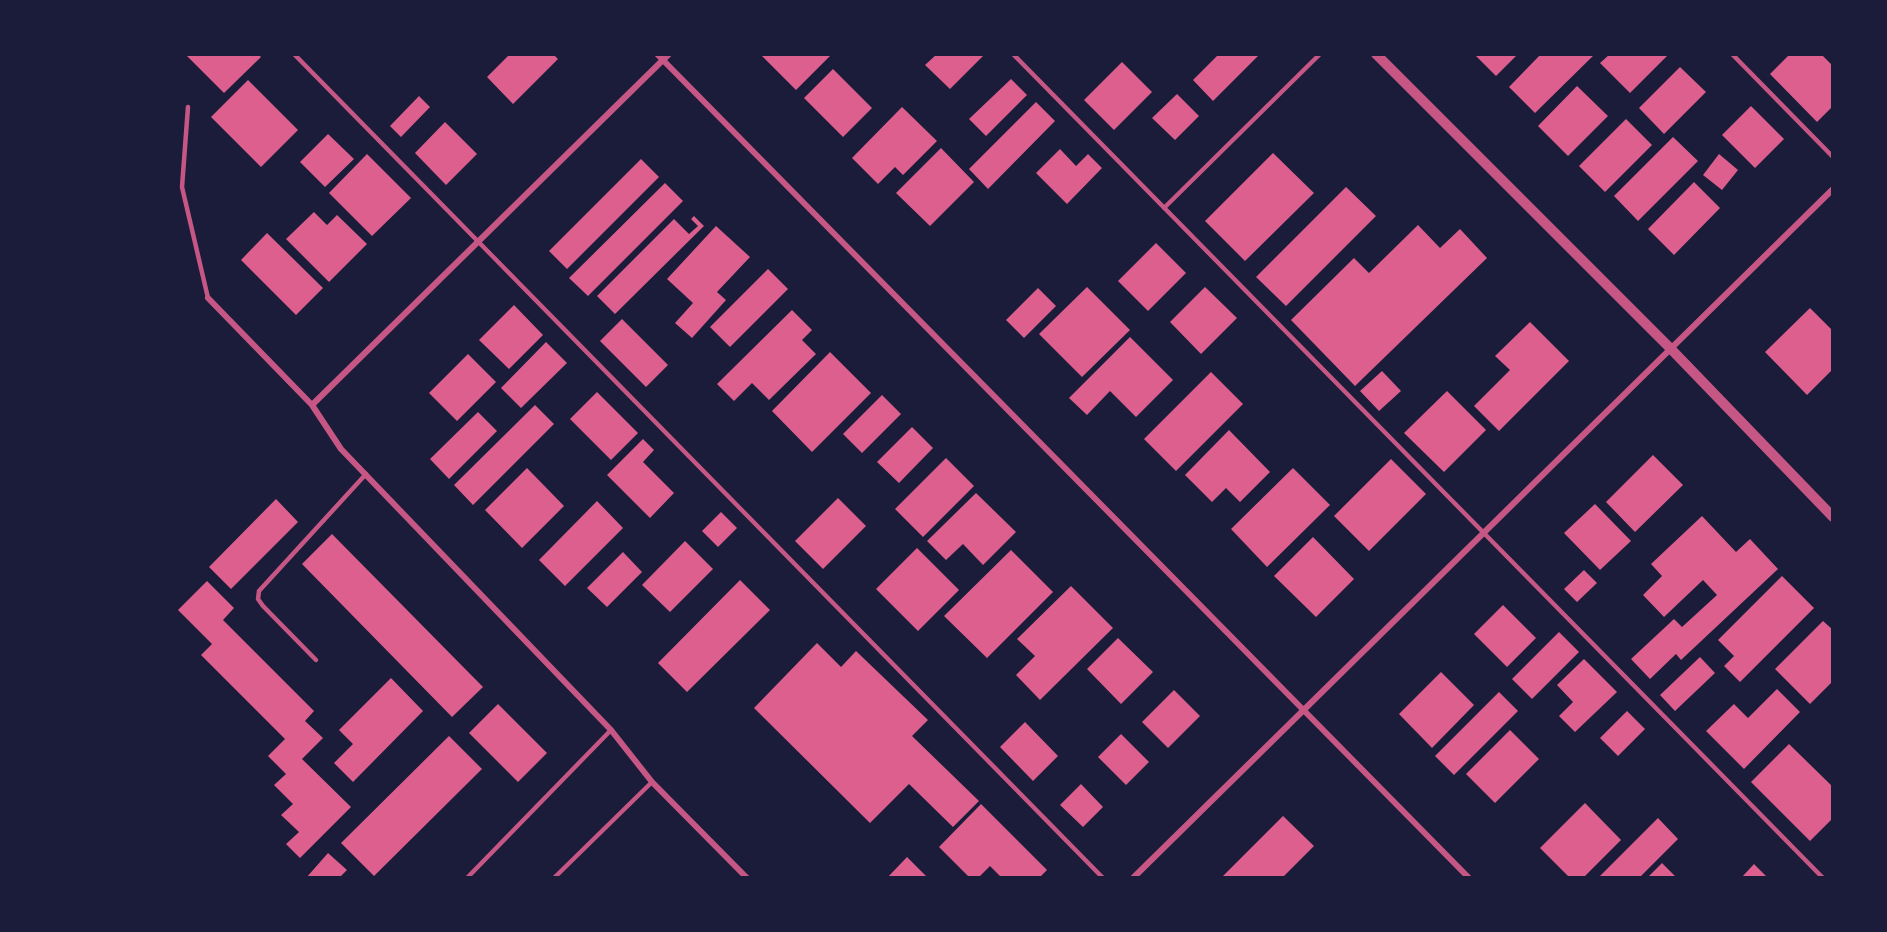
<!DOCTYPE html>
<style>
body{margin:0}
#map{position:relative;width:1887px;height:932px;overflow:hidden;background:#1b1b3a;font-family:"Source Sans 3",sans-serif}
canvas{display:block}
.frame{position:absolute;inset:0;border:56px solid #1b1b3a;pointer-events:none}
</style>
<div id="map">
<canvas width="1887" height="932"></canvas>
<div class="frame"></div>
</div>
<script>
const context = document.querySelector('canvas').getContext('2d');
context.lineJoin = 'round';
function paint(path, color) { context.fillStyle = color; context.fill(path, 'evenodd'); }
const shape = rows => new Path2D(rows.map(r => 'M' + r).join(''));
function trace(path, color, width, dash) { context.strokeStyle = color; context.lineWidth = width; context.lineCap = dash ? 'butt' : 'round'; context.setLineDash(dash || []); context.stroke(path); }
paint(shape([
 [185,54,258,54,261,57,224,93],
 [510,54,553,54,558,59,513,104,487,77],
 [760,54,832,54,796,90],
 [937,54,985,54,950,89,925,65],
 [1219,54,1259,55,1213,101,1193,80],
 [1474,54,1518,54,1496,76],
 [1541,54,1595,54,1535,113,1509,87],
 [1610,54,1669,54,1630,93,1600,63],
 [1790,54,1821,54,1833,66,1833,106,1817,122,1770,74],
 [1122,62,1152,92,1114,130,1084,100],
 [1680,67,1706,92,1664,134,1639,108],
 [833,69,872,108,843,137,804,98],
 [1011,79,1027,95,986,136,969,119],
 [248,80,298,130,261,167,211,117],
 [1577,86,1608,116,1568,156,1538,126],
 [1177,94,1199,116,1175,140,1152,118],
 [419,96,430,107,401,137,390,126],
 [1036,102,1055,121,988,189,969,169],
 [1751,106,1784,139,1755,168,1722,135],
 [902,107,937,141,903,175,895,167,878,184,852,158],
 [1626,119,1652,145,1605,192,1579,166],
 [445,122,477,154,446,185,415,153],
 [328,134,354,159,325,187,300,162],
 [1673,137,1698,161,1638,221,1614,196],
 [941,148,974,182,930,226,896,193],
 [1060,149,1076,166,1088,154,1102,168,1067,204,1036,173],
 [1273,153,1314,193,1245,261,1205,221],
 [367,154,411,198,372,236,329,193],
 [1719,154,1738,170,1722,190,1703,175],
 [641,159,659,177,567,269,549,251],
 [1694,182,1720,208,1674,255,1648,229],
 [665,183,683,201,588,296,569,278],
 [1346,187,1376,216,1286,306,1256,277],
 [314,212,327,225,337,215,367,244,329,282,286,239],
 [694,216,704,226,615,314,597,296,674,219,689,234,698,226,691,219],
 [1418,225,1440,248,1460,229,1487,258,1355,386,1291,320,1354,258,1369,273],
 [716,226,750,257,717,292,726,300,692,338,675,323,693,303,667,279],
 [267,233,323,288,296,315,241,260],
 [1156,243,1186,273,1148,311,1118,281],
 [768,269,788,289,730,347,710,327],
 [1087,287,1130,330,1082,377,1039,334],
 [1205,287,1237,318,1201,354,1170,322],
 [1038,288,1056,306,1024,338,1006,320],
 [514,305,543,335,509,369,479,340],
 [1810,308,1833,331,1833,369,1807,395,1765,352],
 [792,310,812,330,802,340,816,354,769,400,752,383,734,401,717,384],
 [622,319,668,365,646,387,600,341],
 [1530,322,1569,361,1499,431,1474,406,1510,370,1495,356],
 [1130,337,1173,380,1136,417,1110,391,1087,415,1069,398],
 [546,342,567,363,521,408,501,388],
 [830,352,871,393,812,452,772,411],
 [468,354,496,382,457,421,429,393],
 [1382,371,1401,391,1379,411,1360,391],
 [1211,372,1243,404,1176,471,1144,439],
 [1447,391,1486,430,1444,472,1404,433],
 [597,392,638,433,611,460,570,419],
 [882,395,901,414,862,453,843,434],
 [535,405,554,424,473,505,454,485],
 [478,412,497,431,449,479,430,459],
 [912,427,933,448,899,483,877,462],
 [1229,430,1270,472,1240,502,1226,488,1212,502,1185,475],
 [643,439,654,450,643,462,674,493,650,518,607,475],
 [1653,455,1683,485,1635,532,1606,502],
 [946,458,974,486,923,537,895,509],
 [1391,459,1426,494,1369,551,1334,516],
 [527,468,564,506,522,548,485,510],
 [1293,468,1330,505,1267,567,1231,529],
 [976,493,1016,532,983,565,963,544,946,560,927,541],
 [838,498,866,526,823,569,795,541],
 [276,499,298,522,231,589,209,567],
 [597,501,623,528,565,586,539,560],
 [1595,504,1631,541,1600,570,1564,533],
 [721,512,737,528,718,547,702,531],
 [1702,516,1736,552,1750,539,1778,569,1681,660,1676,654,1650,679,1631,659,1674,619,1682,627,1717,595,1703,580,1664,617,1643,595,1662,576,1651,564],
 [332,534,483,687,452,717,302,564],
 [1313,537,1354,579,1316,617,1274,576],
 [685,541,713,569,670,612,642,585],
 [917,548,959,590,918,631,876,589],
 [1011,550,1053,592,987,658,944,616],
 [623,552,642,572,607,607,587,588],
 [1584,570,1597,583,1577,602,1564,589],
 [1782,576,1814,608,1740,682,1724,666,1734,656,1718,640],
 [740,580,770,610,687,692,658,663],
 [207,581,234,608,223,620,314,711,305,721,323,738,302,759,351,807,300,858,286,844,299,832,281,815,293,804,274,785,286,774,268,756,285,739,201,655,212,644,178,610],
 [1071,586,1113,628,1040,700,1016,675,1035,656,1017,639],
 [1503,605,1536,638,1507,667,1474,634],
 [1823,621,1833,630,1833,681,1810,704,1775,669],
 [1559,632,1579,652,1532,699,1512,679],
 [1118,638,1153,672,1121,704,1087,669],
 [817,643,841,667,856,651,928,720,912,736,979,801,953,827,909,784,870,823,754,708],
 [1700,657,1715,673,1675,711,1660,695],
 [1584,659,1617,692,1575,732,1559,716,1573,702,1557,685],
 [1441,672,1474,705,1432,748,1399,714],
 [391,678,423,711,353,782,334,763,353,744,339,730],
 [1777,689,1800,712,1744,769,1706,731,1734,704,1748,718],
 [1174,690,1200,716,1168,748,1142,722],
 [1499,692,1518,711,1454,775,1435,756],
 [498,704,547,753,518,782,469,733],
 [1627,711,1645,729,1618,756,1600,738],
 [1025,722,1058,756,1033,781,1000,747],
 [1510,730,1539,759,1495,803,1466,774],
 [1121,734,1149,762,1126,785,1098,757],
 [449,736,482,769,374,876,341,843],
 [1789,744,1833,787,1833,818,1810,841,1751,782],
 [1081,784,1103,807,1083,827,1060,805],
 [1585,803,1621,840,1583,878,1570,878,1540,848],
 [981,804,1047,870,1039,878,1002,878,990,866,978,878,970,878,939,847],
 [1283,816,1314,846,1282,878,1221,878],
 [1658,818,1678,839,1639,878,1598,878],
 [328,853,347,870,339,878,306,878],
 [907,857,928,878,887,878],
 [1662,863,1677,878,1647,878],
 [1754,864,1768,878,1741,878]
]), '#dd5f8e');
trace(shape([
 [294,54,1103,878],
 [1013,54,1823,878],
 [1732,54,1833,157],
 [188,107,182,187,208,298],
 [1164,208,1320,54],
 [316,660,263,606,258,599,259,591,366,474],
 [467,878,611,730],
 [554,878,652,782]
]), '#c65784', 4.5);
trace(shape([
 [657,54,1469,878],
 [208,298,312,405,341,449,611,730,652,782,747,878],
 [312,405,669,54],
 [1133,878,1833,189]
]), '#c65784', 6);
trace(shape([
 [1376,54,1671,349,1833,517]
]), '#c65784', 10);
</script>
